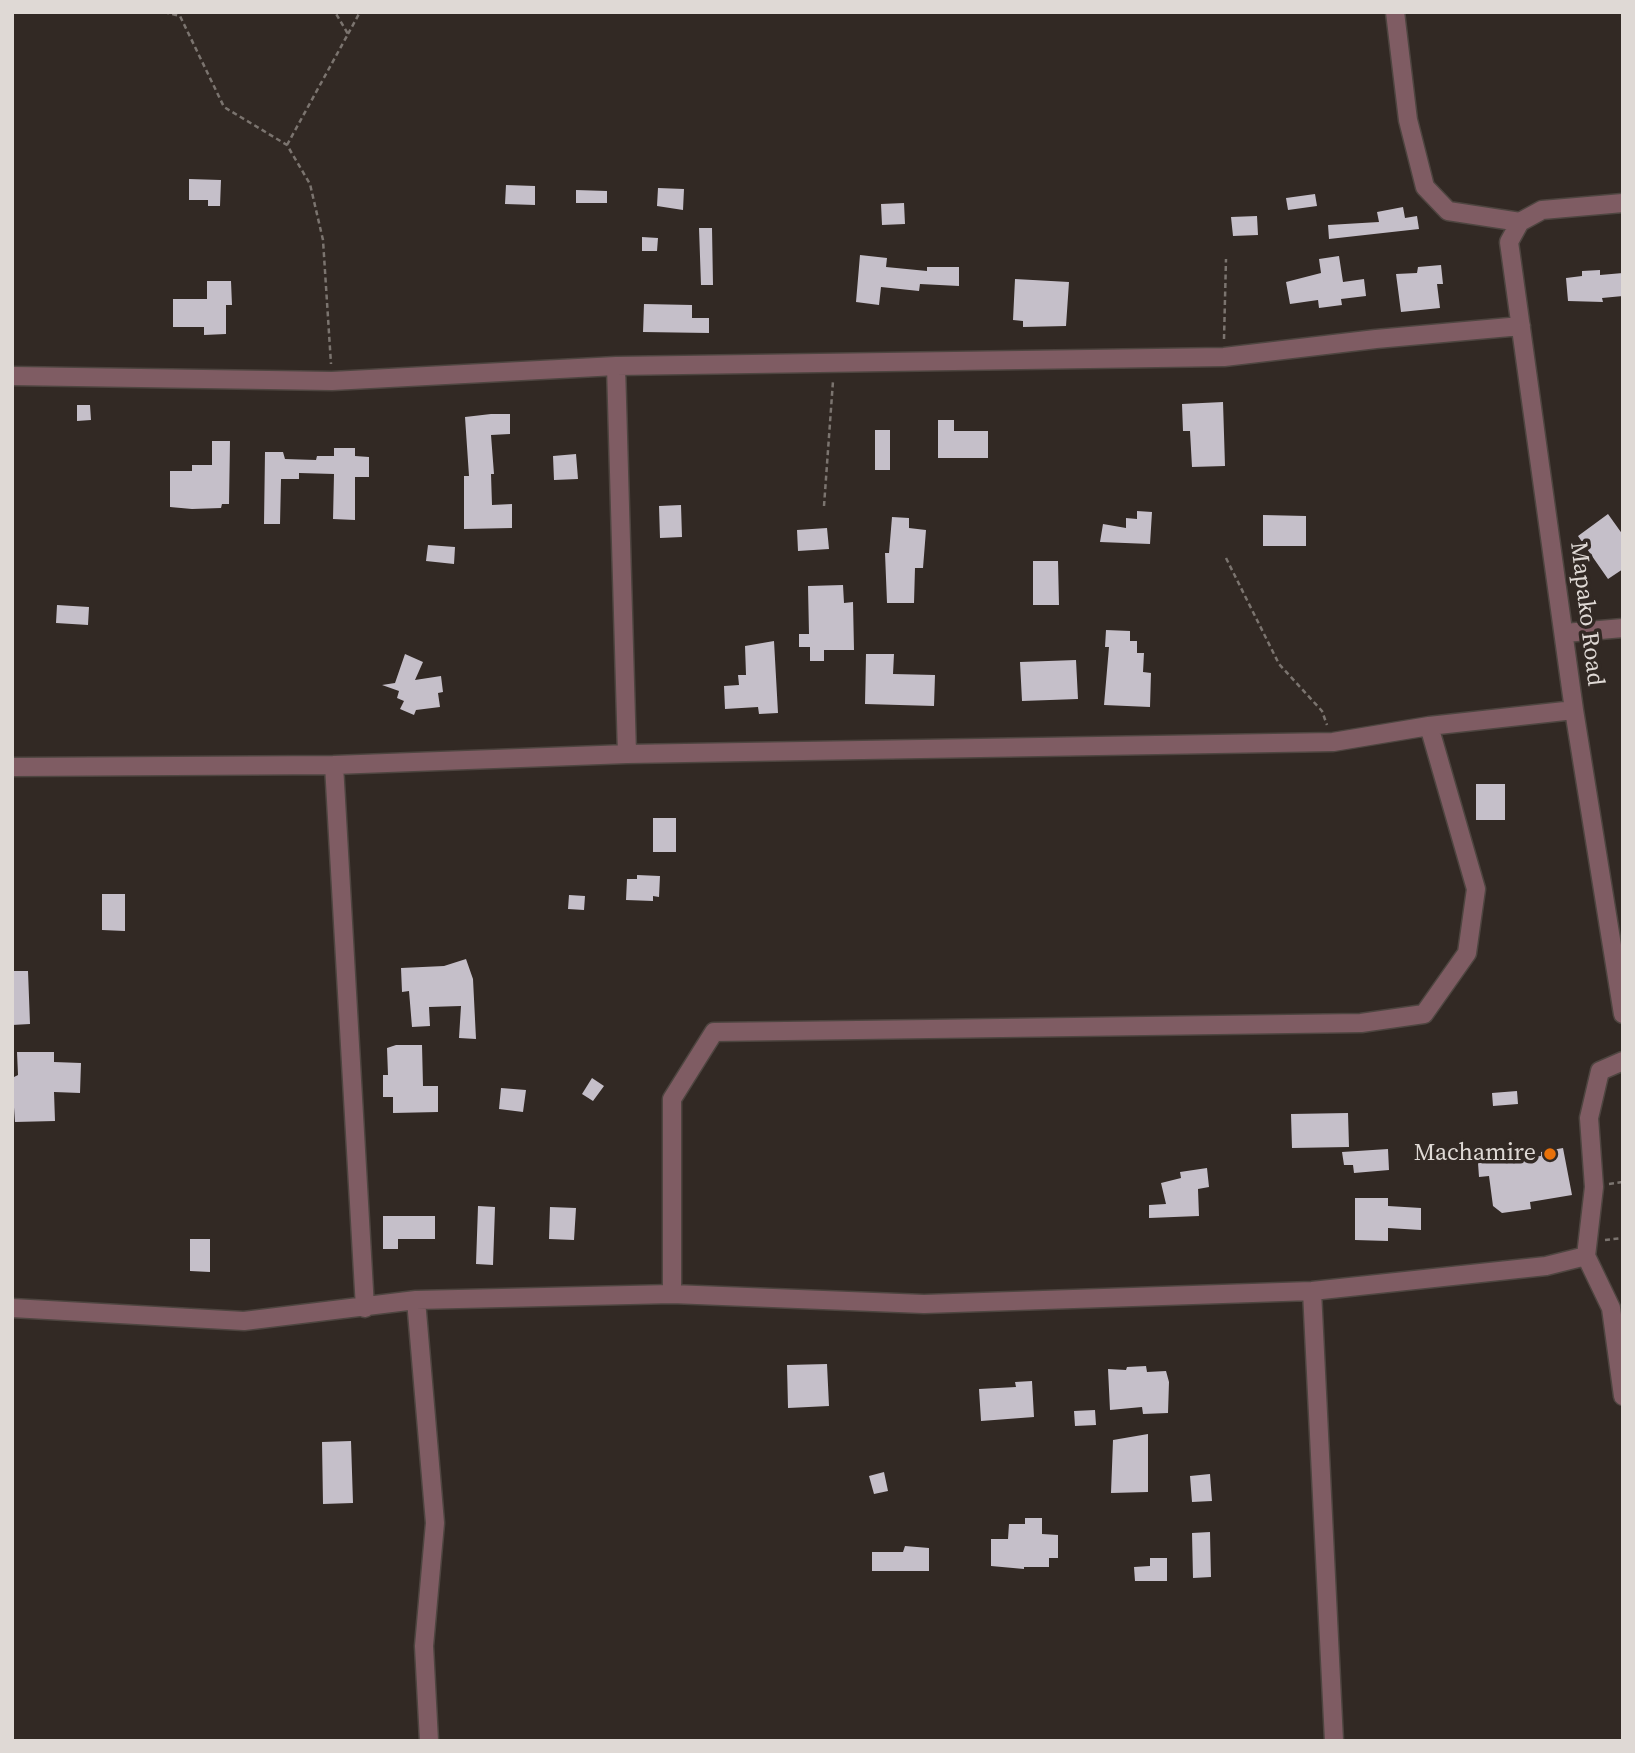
<!DOCTYPE html>
<style>
body{margin:0}
#map{position:relative;width:1635px;height:1753px;overflow:hidden;background:#322924;font-family:"Source Serif 4",serif}
canvas{display:block}
.frame{position:absolute;inset:0;border:14px solid #dfd9d5;pointer-events:none}
</style>
<div id="map">
<canvas width="1635" height="1753"></canvas>
<div class="frame"></div>
</div>
<script>
const context = document.querySelector('canvas').getContext('2d');
context.lineJoin = 'round';
function paint(path, color) { context.fillStyle = color; context.fill(path, 'evenodd'); }
const shape = rows => new Path2D(rows.map(r => 'M' + r).join(''));
function trace(path, color, width, dash) { context.strokeStyle = color; context.lineWidth = width; context.lineCap = dash ? 'butt' : 'round'; context.setLineDash(dash || []); context.stroke(path); }
function label(font, color, halo, rows, align = 'center') {
  context.font = font + ' "Source Serif 4",serif'; context.lineWidth = 7; context.setLineDash([]); context.textBaseline = 'middle'; context.strokeStyle = halo; context.fillStyle = color; for (const [text, x, y, turn = 0] of rows) {
    context.save(); context.translate(x, y); context.rotate((+turn || 0) * Math.PI / 180); context.textAlign = isNaN(turn) ? turn : align; if (halo) context.strokeText(text, 0, 0); context.fillText(text, 0, 0); context.restore();
  }
}
paint(shape([
 [189,179,221,180,220,206,208,206,208,200,189,200],
 [506,185,535,186,535,205,505,204],
 [658,188,684,189,683,210,657,206],
 [576,190,607,191,607,203,576,203],
 [1315,194,1317,206,1288,210,1286,198],
 [904,203,905,224,882,225,881,204],
 [1403,207,1405,218,1417,216,1419,229,1329,239,1328,225,1379,222,1377,212],
 [1257,216,1258,235,1233,236,1231,217],
 [699,228,712,228,713,285,701,285],
 [642,237,658,238,657,251,642,251],
 [860,255,887,258,886,267,927,271,927,267,959,267,959,286,920,284,919,291,881,287,879,305,856,302],
 [1339,256,1343,282,1364,279,1366,296,1341,299,1342,305,1319,308,1318,300,1290,304,1286,282,1321,273,1319,259],
 [1441,265,1443,284,1437,284,1440,308,1401,312,1396,274,1417,273,1418,267],
 [1600,270,1600,275,1623,273,1623,296,1602,298,1603,302,1568,301,1566,278,1582,276,1582,271],
 [1015,279,1069,282,1066,326,1023,327,1023,321,1013,320],
 [207,281,231,281,232,305,226,305,226,334,204,335,204,327,173,327,173,299,207,299],
 [644,304,692,305,692,318,709,318,709,333,643,332],
 [1223,402,1225,466,1192,467,1190,431,1183,431,1182,404],
 [77,405,90,405,91,420,77,421],
 [491,414,510,414,510,434,491,435,494,474,491,474,492,505,512,504,512,528,464,529,464,476,469,476,465,417],
 [938,420,954,420,954,431,988,431,988,458,938,458],
 [875,430,890,430,890,470,875,470],
 [212,441,230,441,229,504,222,504,221,508,192,509,170,507,170,471,192,471,192,465,212,465],
 [334,448,355,448,355,456,369,457,369,477,355,477,355,520,333,519,334,474,299,473,299,479,281,479,280,524,264,524,265,452,283,452,285,459,316,460,317,456,334,456],
 [576,454,578,479,554,480,553,456],
 [681,505,682,537,660,538,659,506],
 [1137,511,1152,512,1150,544,1100,542,1103,524,1126,528,1126,518,1137,519],
 [1608,514,1623,535,1623,569,1608,579,1578,536],
 [1263,515,1306,516,1306,546,1263,546],
 [892,517,909,518,909,528,926,530,923,568,915,568,914,603,887,603,885,553,889,553],
 [827,528,829,549,798,551,797,530],
 [428,545,455,547,454,564,426,561],
 [1033,561,1058,561,1059,605,1033,605],
 [843,585,844,603,853,602,854,650,824,650,824,661,810,661,810,647,799,647,799,634,809,634,808,586],
 [57,605,89,607,88,625,56,623],
 [1106,630,1130,631,1130,641,1137,641,1137,653,1144,653,1143,672,1151,673,1150,707,1104,705,1109,647,1105,647],
 [774,641,778,713,759,714,758,707,725,709,724,686,739,685,738,675,746,675,745,646],
 [405,654,423,662,415,680,441,676,443,692,438,693,440,707,416,710,414,715,400,709,404,701,397,698,399,691,382,685,395,683],
 [866,654,894,654,893,674,935,675,934,706,865,704],
 [1076,660,1078,699,1022,701,1020,662],
 [1476,784,1505,784,1505,820,1476,820],
 [653,818,676,818,676,852,653,852],
 [637,875,660,876,659,897,653,896,653,901,626,900,627,879,637,879],
 [102,894,125,894,125,931,102,930],
 [569,895,585,896,584,910,568,909],
 [466,959,473,979,476,1039,459,1038,461,1006,429,1007,430,1026,412,1027,409,991,402,992,401,968,444,966],
 [12,971,28,971,30,1024,12,1025],
 [396,1045,422,1045,423,1086,438,1086,438,1112,393,1113,393,1097,383,1097,383,1075,388,1075,387,1048],
 [17,1052,54,1052,54,1062,81,1063,80,1093,54,1092,55,1121,15,1122,12,1078,18,1075],
 [592,1078,604,1086,593,1101,582,1094],
 [501,1088,526,1090,523,1112,499,1109],
 [1517,1091,1518,1104,1493,1106,1492,1093],
 [1348,1113,1349,1147,1292,1148,1291,1114],
 [1563,1148,1572,1195,1530,1202,1531,1209,1502,1213,1493,1206,1489,1176,1479,1177,1478,1163,1541,1156,1541,1152],
 [1388,1149,1389,1170,1354,1173,1353,1165,1344,1165,1342,1152],
 [1207,1168,1209,1187,1198,1189,1199,1216,1149,1218,1149,1205,1166,1204,1161,1183,1181,1178,1180,1172],
 [1355,1198,1388,1198,1388,1206,1421,1208,1421,1230,1388,1228,1388,1241,1355,1240],
 [478,1206,495,1207,493,1265,476,1264],
 [550,1207,576,1208,574,1240,549,1239],
 [383,1216,435,1216,435,1239,398,1239,398,1249,383,1249],
 [190,1239,210,1239,210,1272,190,1271],
 [827,1364,829,1406,788,1408,787,1365],
 [1146,1366,1147,1372,1166,1371,1169,1382,1168,1413,1143,1414,1142,1407,1110,1410,1108,1369,1126,1370,1127,1367],
 [1032,1381,1034,1417,981,1421,979,1389,1016,1387,1015,1382],
 [1095,1410,1096,1425,1075,1426,1074,1411],
 [1148,1434,1148,1492,1111,1493,1113,1440],
 [351,1441,353,1503,323,1504,322,1442],
 [884,1472,888,1491,874,1494,869,1476],
 [1210,1474,1212,1501,1192,1502,1190,1476],
 [1025,1518,1042,1518,1042,1534,1058,1535,1058,1558,1049,1558,1049,1567,1024,1567,1024,1569,991,1566,991,1539,1008,1539,1009,1524,1025,1524],
 [1210,1532,1211,1577,1193,1578,1192,1533],
 [905,1546,929,1548,929,1571,872,1571,872,1552,903,1552],
 [1150,1558,1167,1558,1167,1581,1135,1581,1134,1567,1150,1566]
]), '#c5bfc9');
const minor = shape([
 [1395,12,1408,120,1425,187,1448,211,1520,222],
 [1520,222,1509,242,1574,710,1623,1014],
 [1520,222,1542,210,1623,203],
 [616,366,627,754],
 [12,376,332,381,616,366,1224,357,1376,339,1521,326],
 [1565,633,1623,628],
 [334,765,365,1308],
 [12,767,334,765,627,754,1333,742,1429,726,1574,710],
 [1586,1256,1611,1308,1623,1396],
 [1312,1291,1334,1741],
 [672,1294,672,1099,714,1032,1361,1023,1424,1014,1467,953,1476,889,1429,726],
 [416,1300,435,1523,424,1646,429,1741],
 [12,1308,244,1321,416,1300,672,1294,924,1304,1312,1291,1546,1266,1586,1256,1594,1187,1589,1118,1600,1071,1623,1061]
]);
trace(minor, '#4e4540', 21);
trace(shape([
 [164,12,180,16,224,107,287,145,310,184,323,240,331,364],
 [348,34,360,12],
 [287,145,348,34,335,12],
 [1224,339,1226,259],
 [824,506,833,381],
 [1226,558,1279,664,1322,711,1327,725],
 [1609,1184,1623,1182],
 [1605,1240,1623,1238]
]), '#7b746f', 2.5, [5, 3.5]);
trace(minor, '#7f5c63', 18);
for (const [x, y, r, color] of [
 [1550,1154,7,"#e8710a"]
]) { const dot = new Path2D(); dot.arc(x, y, r, 0, 2 * Math.PI); context.fillStyle = color; context.fill(dot); trace(dot, '#322924', 2.5); }
label('24px', '#dfd9d5', '#322924', [
 ["Mapako Road",1586,614,83]
]);
label('24px', '#dfd9d5', '#322924', [
 ["Machamire",1536,1154]
], 'right');
</script>
